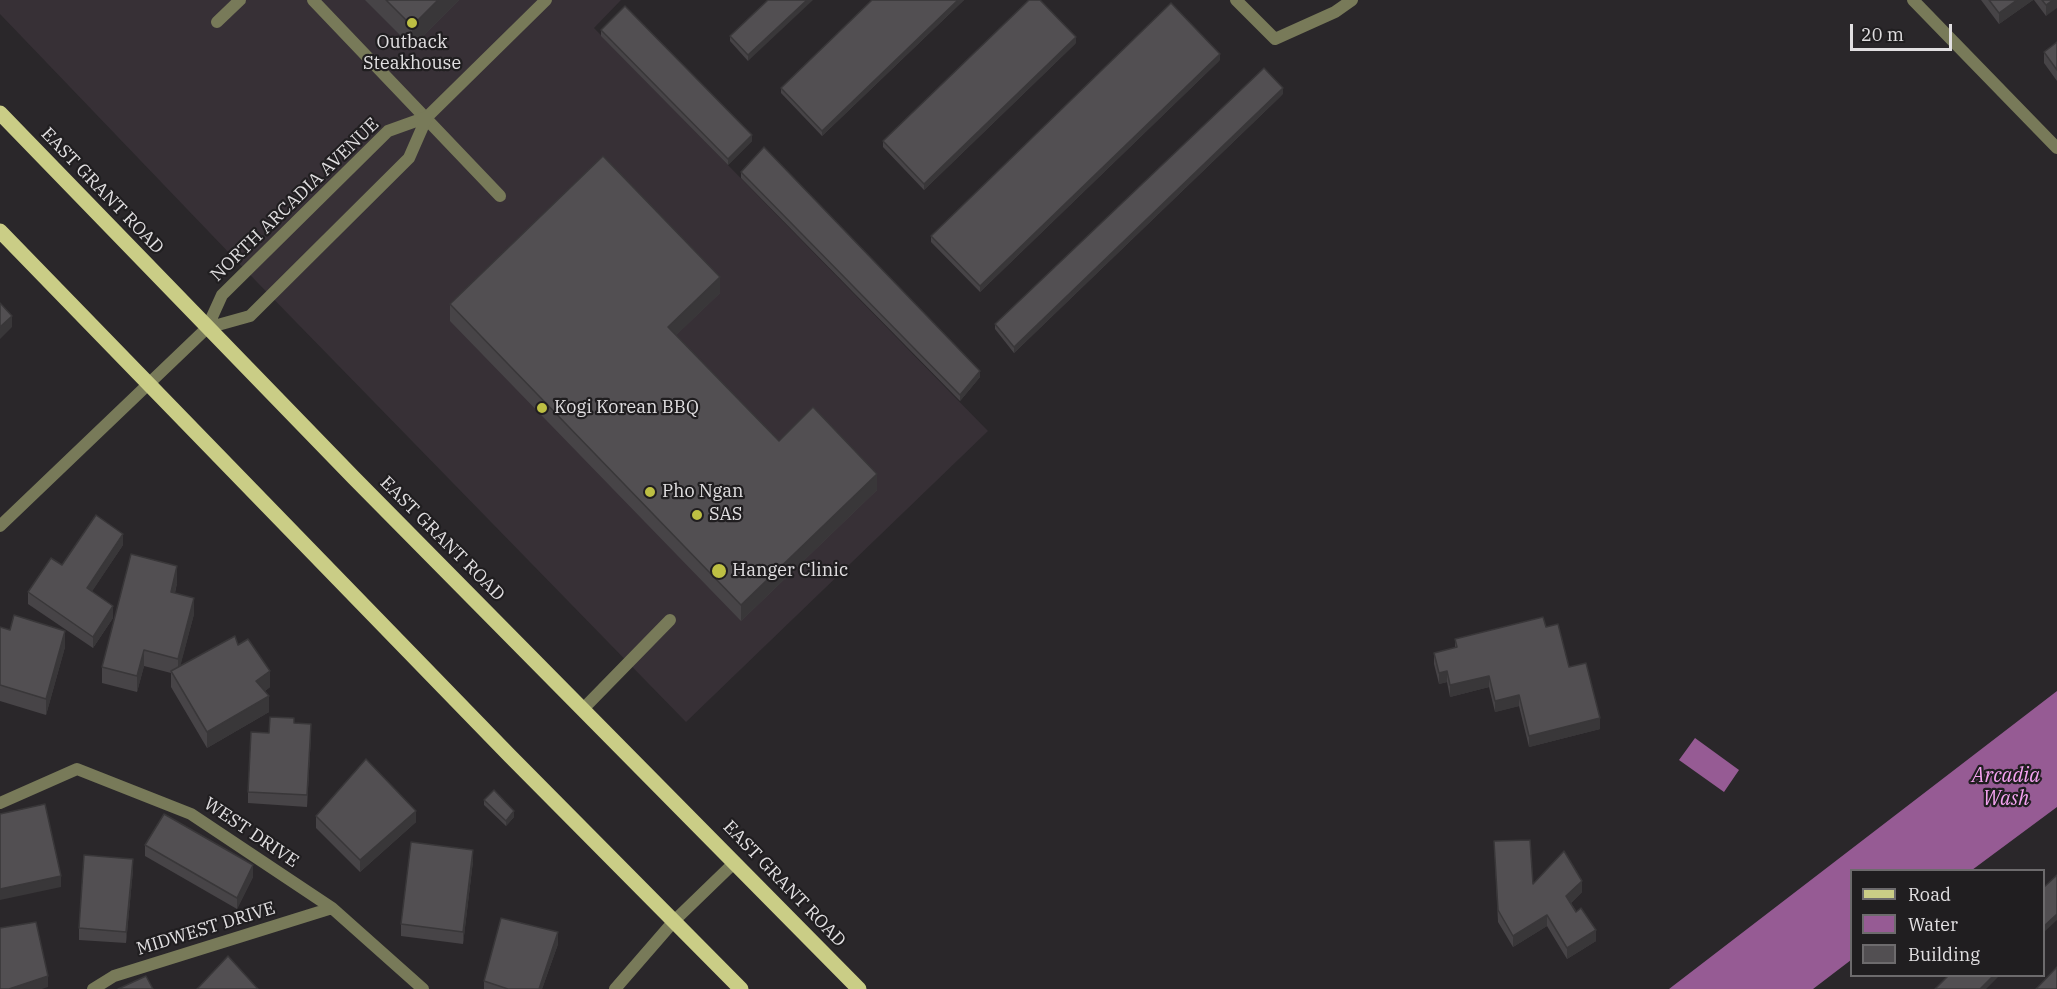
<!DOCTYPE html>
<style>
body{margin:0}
#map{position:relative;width:2057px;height:989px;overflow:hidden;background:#2a272a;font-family:"IBM Plex Serif",serif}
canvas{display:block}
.legend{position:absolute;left:1850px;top:869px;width:195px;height:108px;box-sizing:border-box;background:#201e20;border:2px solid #6d6b6d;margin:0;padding:8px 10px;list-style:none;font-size:18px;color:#e1dfe1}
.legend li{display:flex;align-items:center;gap:12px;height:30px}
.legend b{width:30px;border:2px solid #6d6b6d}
.scale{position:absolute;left:1850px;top:24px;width:102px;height:27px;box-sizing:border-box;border:3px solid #e1dfe1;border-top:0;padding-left:8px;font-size:18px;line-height:21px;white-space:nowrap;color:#e1dfe1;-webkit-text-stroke:4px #201e20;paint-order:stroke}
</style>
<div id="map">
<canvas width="2057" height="989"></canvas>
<ul class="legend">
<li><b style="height:8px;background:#cacd86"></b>Road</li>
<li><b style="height:16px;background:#965b94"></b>Water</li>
<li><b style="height:16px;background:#524f52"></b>Building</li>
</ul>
<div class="scale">20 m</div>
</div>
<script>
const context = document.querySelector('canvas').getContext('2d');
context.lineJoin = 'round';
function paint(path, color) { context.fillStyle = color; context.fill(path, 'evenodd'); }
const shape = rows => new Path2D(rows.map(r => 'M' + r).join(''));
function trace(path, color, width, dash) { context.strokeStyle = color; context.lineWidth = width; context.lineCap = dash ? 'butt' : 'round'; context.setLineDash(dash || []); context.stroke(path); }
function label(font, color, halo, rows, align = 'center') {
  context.font = font + ' "IBM Plex Serif",serif'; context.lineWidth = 4.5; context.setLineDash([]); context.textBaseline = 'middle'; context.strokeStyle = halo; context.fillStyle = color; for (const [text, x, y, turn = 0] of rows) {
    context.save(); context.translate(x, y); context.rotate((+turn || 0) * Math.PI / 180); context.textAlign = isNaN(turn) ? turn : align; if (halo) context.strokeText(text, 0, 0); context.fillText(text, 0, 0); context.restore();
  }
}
paint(shape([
 [0,0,621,0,594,28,988,431,686,722,256,281,0,14]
]), '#373036');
paint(shape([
 [2057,691,2057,807,1972,870,1852,870,1851,960,1813,989,1669,989],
 [1695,738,1739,770,1724,792,1679,760]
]), '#965b94');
trace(shape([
 [313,0,500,196],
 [1236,0,1275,39,1335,12,1352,0],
 [217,22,240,0],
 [583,709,670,620]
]), '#787a59', 12);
trace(shape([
 [1913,0,2057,148],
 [427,117,546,0],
 [0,526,207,328,222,295,388,131,427,117,409,158,250,316,207,328],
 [0,803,77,769,191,814,332,908,423,989],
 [93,989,114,976,332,908],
 [615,989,674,921,735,862]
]), '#787a59', 12);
trace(shape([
 [0,113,354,478,859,989],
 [0,231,510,756,741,989]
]), '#cacd86', 15);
paint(shape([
 [365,0,459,0,412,47],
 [768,0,748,61,730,41,730,36],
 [872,0,964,0,822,136,781,93,781,88],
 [1981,0,2033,0,1999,24],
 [2034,0,2057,0,2046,16],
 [601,30,752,141,728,165,601,36],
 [2057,42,2057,81,2044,63,2044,52],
 [1076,43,924,190,883,147,883,141],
 [1220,60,980,292,931,242,931,236],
 [1283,94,1014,353,995,329,995,324],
 [741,172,980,377,960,401,741,178],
 [720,293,676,335,779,441,877,490,741,621,450,321,450,304],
 [123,545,92,591,113,618,93,648,28,604,28,592,62,565],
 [177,583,175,593,194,614,180,666,238,645,270,687,265,691,269,712,207,748,171,687,171,673,144,666,137,692,102,683,102,667],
 [0,627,65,647,46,715,0,701],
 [1546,627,1569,667,1600,729,1529,747,1519,706,1495,712,1489,687,1450,697,1447,682,1439,684,1434,664,1434,653,1455,648,1455,639],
 [294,723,311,735,307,807,248,803,248,792,269,733],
 [484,800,514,817,506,826,484,805],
 [316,816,416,822,360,872,316,828],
 [1494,841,1533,884,1582,892,1571,903,1596,941,1567,959,1547,926,1513,947,1498,922],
 [145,845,253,877,237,909,145,856],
 [473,861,463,944,401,936,401,924],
 [133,870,126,943,79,940,79,928],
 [558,944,542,989,484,989,484,981]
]), '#474447');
paint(shape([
 [438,0,459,0,412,47,412,26],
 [807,0,813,0,748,61,748,55],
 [958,0,964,0,822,136,822,131],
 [2017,0,2033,0,1999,24,1999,13],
 [2053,0,2057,0,2057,8,2046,16,2046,5],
 [1076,37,1076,43,924,190,924,184],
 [1220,54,1220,60,980,292,980,286],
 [1283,88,1283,94,1014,353,1014,347],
 [752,135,752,141,728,165,728,159],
 [720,277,720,293,668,343,668,327],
 [12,316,12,327,0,339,0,327],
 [980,371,980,377,960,401,960,395],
 [877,474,877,490,741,621,741,605],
 [123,534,123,545,87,599,87,588],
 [177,566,177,583,171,608,171,592],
 [194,598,194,614,178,675,178,659],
 [113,606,113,618,93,648,93,637],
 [65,631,65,647,46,715,46,699],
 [144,650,144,666,137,692,137,676],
 [270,671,270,687,256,698,256,681],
 [1447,671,1447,682,1439,684,1439,673],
 [1489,676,1489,687,1450,697,1450,685],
 [1519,695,1519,706,1495,712,1495,701],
 [269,696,269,712,207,748,207,732],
 [1600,718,1600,729,1529,747,1529,736],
 [311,724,311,735,307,807,307,795],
 [416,811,416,822,360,872,360,860],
 [514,811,514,817,506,826,506,821],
 [473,850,473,861,463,944,463,932],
 [133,859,133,870,126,943,126,932],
 [253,865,253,877,237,909,237,898],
 [61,876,61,887,0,900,0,889],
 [1582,881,1582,892,1566,907,1566,896],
 [2057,914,2057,920,2043,933,2043,927],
 [1547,915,1547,926,1513,947,1513,936],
 [1596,930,1596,941,1567,959,1567,948],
 [558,932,558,944,542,989,539,989],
 [1994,975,2000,975,1986,989,1980,989],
 [48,976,48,987,42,989,9,989]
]), '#393739');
const building = shape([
 [386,0,438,0,412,26,386,0],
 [768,0,807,0,748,55,730,36,768,0],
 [872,0,958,0,822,131,781,88,872,0],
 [1029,0,1040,0,1076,37,924,184,883,141,1029,0],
 [1989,0,2017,0,1999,13,1989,0],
 [2042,0,2053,0,2046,5,2042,0],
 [1171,3,1220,54,980,286,931,236,1171,3],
 [625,6,752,135,728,159,601,30,625,6],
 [2057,42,2057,70,2044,52,2057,42],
 [1264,68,1283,88,1014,347,995,324,1264,68],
 [764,147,980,371,960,395,741,172,764,147],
 [603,156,720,277,668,327,779,441,813,407,877,474,741,605,450,304,603,156],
 [0,303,12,316,0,327,0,303],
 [96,515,123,534,87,588,113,606,93,637,28,592,51,558,62,565,96,515],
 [131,554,177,566,171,592,194,598,178,659,144,650,137,676,102,667,131,554],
 [14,615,65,631,46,699,0,685,0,627,10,630,14,615],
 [1543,617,1546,627,1558,624,1569,667,1586,663,1600,718,1529,736,1519,695,1495,701,1489,676,1450,685,1447,671,1439,673,1434,653,1457,647,1455,639,1543,617],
 [235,636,238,645,248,639,270,671,256,681,269,696,207,732,171,671,235,636],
 [270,717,294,718,294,723,311,724,307,795,248,792,251,732,269,733,270,717],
 [366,759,416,811,360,860,316,816,366,759],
 [494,790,514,811,506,821,484,800,494,790],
 [45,804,61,876,0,889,0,814,45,804],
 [164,814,253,865,237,898,145,845,164,814],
 [1530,840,1533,884,1564,851,1582,881,1566,896,1576,912,1581,908,1596,930,1567,948,1547,915,1513,936,1498,910,1494,841,1530,840],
 [411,842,473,850,463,932,401,924,411,842],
 [84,855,133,859,126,932,79,928,84,855],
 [2057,875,2057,914,2043,927,2043,888,2057,875],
 [501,918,558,932,539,989,508,989,484,981,501,918],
 [36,922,48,976,9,989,0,989,0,928,36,922],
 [228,956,258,989,197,989,228,956],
 [2057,967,2057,989,2036,989,2057,967],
 [1949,975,1994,975,1980,989,1935,989,1949,975],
 [146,976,153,989,118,989,146,976]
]);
paint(building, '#524f52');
trace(building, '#393739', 1.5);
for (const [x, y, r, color] of [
 [412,23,6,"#bdbf43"],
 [542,408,6,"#bdbf43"],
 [650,492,6,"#bdbf43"],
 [697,515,6,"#bdbf43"],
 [719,571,8,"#bdbf43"]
]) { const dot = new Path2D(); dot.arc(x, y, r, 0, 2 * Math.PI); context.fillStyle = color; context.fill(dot); trace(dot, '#201e20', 2); }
label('18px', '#e1dfe1', '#201e20', [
 ["Outback",412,43,"center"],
 ["Steakhouse",412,64,"center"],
 ["Kogi Korean BBQ",554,408],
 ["Pho Ngan",662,492],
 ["SAS",709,515],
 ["Hanger Clinic",732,571]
], 'left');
label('18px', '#e1dfe1', '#201e20', [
 ["EAST GRANT ROAD",102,191,46],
 ["NORTH ARCADIA AVENUE",295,200,-44],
 ["EAST GRANT ROAD",442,539,45],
 ["WEST DRIVE",251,833,34],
 ["EAST GRANT ROAD",784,884,46],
 ["MIDWEST DRIVE",206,929,-17]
]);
label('italic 20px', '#f5a3f1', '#201e20', [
 ["Arcadia",2006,776],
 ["Wash",2006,799]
]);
</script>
